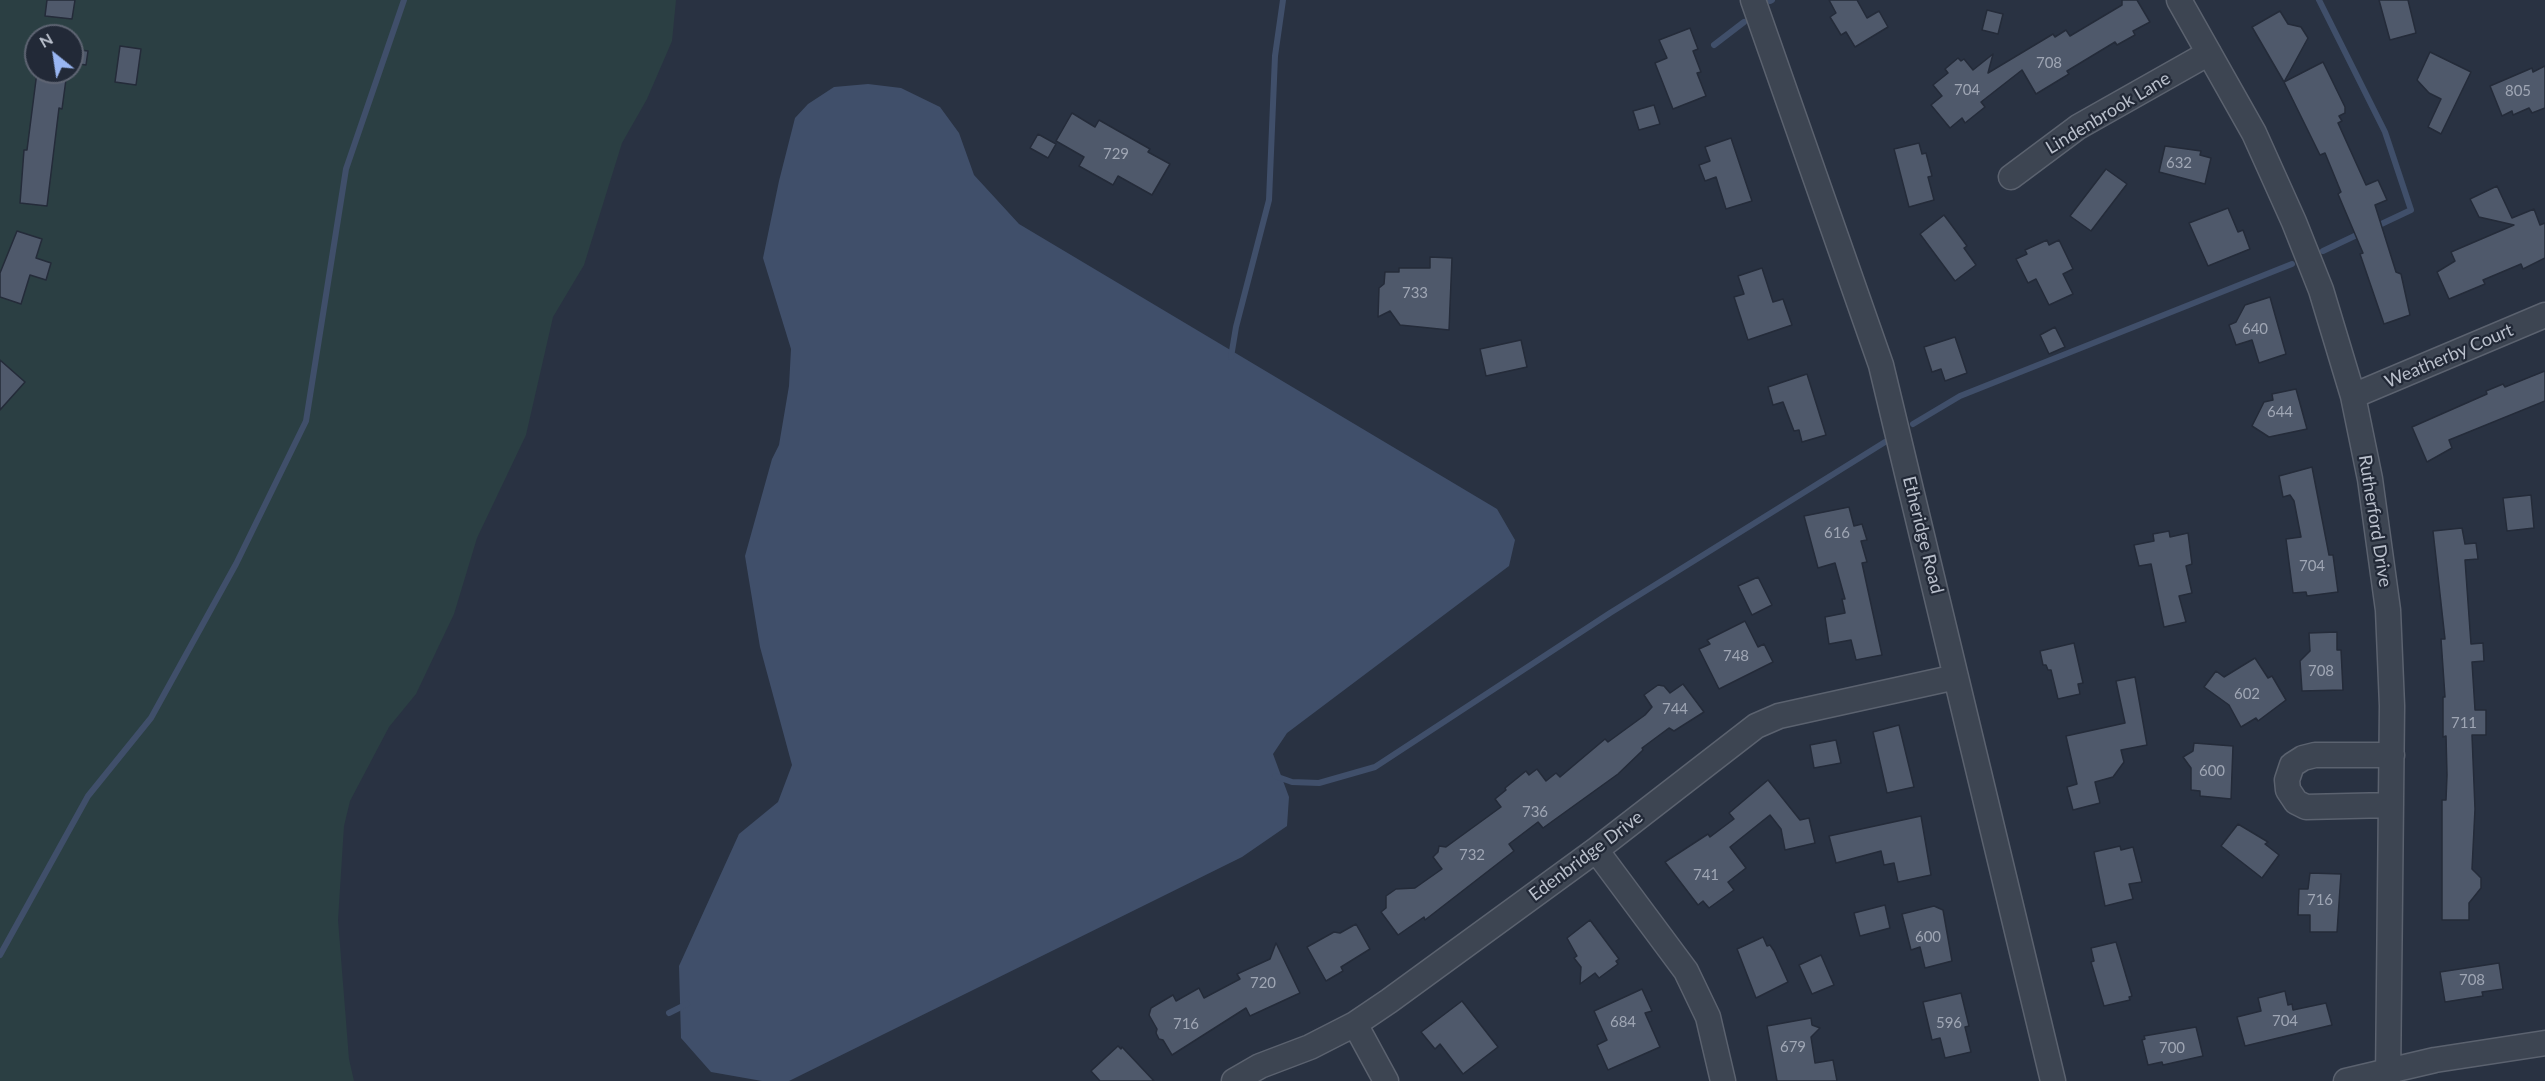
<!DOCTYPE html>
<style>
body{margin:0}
#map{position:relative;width:2545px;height:1081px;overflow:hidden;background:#293242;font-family:Lato,sans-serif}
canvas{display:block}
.north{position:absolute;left:24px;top:24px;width:60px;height:60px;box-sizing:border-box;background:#222937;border:2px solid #5f6573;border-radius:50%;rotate:330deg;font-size:16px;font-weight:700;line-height:24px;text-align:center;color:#bac0cc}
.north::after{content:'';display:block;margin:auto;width:21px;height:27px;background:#99b6f2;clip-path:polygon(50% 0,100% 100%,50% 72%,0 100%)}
</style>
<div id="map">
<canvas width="2545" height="1081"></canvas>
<div class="north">N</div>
</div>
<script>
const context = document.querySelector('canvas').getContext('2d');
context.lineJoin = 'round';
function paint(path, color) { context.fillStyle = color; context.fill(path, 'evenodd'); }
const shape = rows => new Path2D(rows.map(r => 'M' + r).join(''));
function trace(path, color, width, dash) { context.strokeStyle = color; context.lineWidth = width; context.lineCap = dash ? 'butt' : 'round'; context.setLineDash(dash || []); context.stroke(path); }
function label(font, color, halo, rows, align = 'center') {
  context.font = font + ' Lato,sans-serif'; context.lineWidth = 4.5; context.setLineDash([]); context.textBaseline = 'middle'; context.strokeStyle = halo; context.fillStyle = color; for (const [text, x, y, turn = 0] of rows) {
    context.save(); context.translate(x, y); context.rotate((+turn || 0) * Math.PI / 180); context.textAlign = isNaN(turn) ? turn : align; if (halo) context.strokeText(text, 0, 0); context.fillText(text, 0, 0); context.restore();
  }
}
paint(shape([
 [0,0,676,0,672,41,647,99,622,143,584,265,553,317,526,435,477,538,454,614,416,694,389,727,350,801,344,826,338,920,349,1059,354,1081,0,1081],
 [36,36,72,36,72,72,36,72]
]), '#2b3f43');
paint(shape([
 [868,84,901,88,940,107,959,133,974,175,1019,224,1497,509,1515,540,1509,566,1287,733,1273,754,1289,797,1287,826,1242,857,789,1081,762,1081,711,1072,681,1038,679,966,739,834,778,802,792,765,760,647,745,556,772,459,779,445,789,386,791,349,763,258,779,181,795,118,808,104,834,87]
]), '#404f6a');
trace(shape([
 [2319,0,2385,132,2411,210,2375,227],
 [1770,1,1772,0],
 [1714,45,1744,22],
 [2323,251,2363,232],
 [1231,357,1236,327,1269,200,1275,56,1283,0],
 [1913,424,1960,396,2292,264],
 [1275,776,1292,782,1319,783,1375,767,1610,613,1885,442],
 [0,955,88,796,151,718,236,564,306,421,346,169,404,0],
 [669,1013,687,1004]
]), '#404f6a', 6);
const building = shape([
 [47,0,75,0,72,19,45,16,47,0],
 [1829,0,1857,0,1867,18,1879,11,1888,27,1855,47,1846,32,1841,35,1830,17,1836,13,1829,0],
 [2122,0,2137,0,2150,22,2133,31,2135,35,2117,45,2115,42,2067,71,2069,74,2036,94,2022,70,1981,102,1985,107,1965,123,1962,118,1950,128,1931,105,1942,96,1933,85,1948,73,1945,69,1958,58,1961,61,1964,59,1973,70,1993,54,1988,73,2053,34,2055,37,2066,30,2070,36,2122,5,2122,0],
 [2379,0,2408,0,2416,33,2390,40,2379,0],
 [1987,10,2003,14,1998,34,1982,30,1987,10],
 [2280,11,2288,24,2301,27,2308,38,2284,82,2252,27,2280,11],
 [1690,28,1698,49,1693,51,1701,72,1697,73,1706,96,1673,109,1655,63,1667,58,1659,40,1690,28],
 [120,46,141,49,136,85,115,82,120,46],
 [72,49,88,51,86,65,72,63,72,49],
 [2430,52,2471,72,2441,134,2428,127,2441,99,2429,93,2417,80,2430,52],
 [2323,62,2345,107,2345,113,2339,116,2342,121,2338,123,2366,185,2378,180,2387,200,2375,205,2396,272,2401,274,2410,315,2384,324,2360,254,2363,253,2338,194,2341,192,2325,153,2320,155,2284,82,2323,62],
 [2545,66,2545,108,2532,113,2529,108,2513,115,2512,111,2502,116,2490,86,2532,68,2533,72,2545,66],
 [37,72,67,72,62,109,59,108,47,206,20,203,24,150,27,150,37,72],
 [1654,105,1660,124,1639,130,1633,111,1654,105],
 [1072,113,1095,127,1099,120,1150,149,1148,152,1170,164,1152,195,1118,176,1113,185,1079,166,1084,157,1056,141,1072,113],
 [1038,134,1056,144,1048,158,1030,148,1038,134],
 [1731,138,1752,201,1726,209,1716,177,1705,181,1699,165,1710,161,1705,147,1731,138],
 [1919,143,1922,154,1926,153,1932,176,1928,177,1934,200,1909,207,1894,149,1919,143],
 [2165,146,2201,151,2200,155,2211,158,2205,184,2159,172,2165,146],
 [2106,169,2127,184,2091,231,2070,216,2106,169],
 [2497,186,2512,218,2534,209,2540,225,2545,223,2545,258,2523,269,2521,264,2483,280,2485,284,2449,299,2437,272,2455,261,2451,252,2514,225,2479,217,2470,199,2497,186],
 [2228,208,2238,232,2243,230,2250,249,2208,266,2189,223,2228,208],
 [1944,215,1967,246,1964,248,1976,265,1955,281,1920,234,1944,215],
 [17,231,42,239,36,258,51,263,46,280,30,275,21,304,0,297,0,273,17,231],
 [2047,240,2049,245,2059,240,2073,269,2063,274,2073,294,2049,305,2036,279,2028,283,2016,259,2027,254,2025,250,2047,240],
 [1430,257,1452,258,1449,330,1400,325,1390,311,1378,317,1379,288,1384,284,1385,272,1399,272,1399,268,1430,268,1430,257],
 [1762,268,1773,302,1783,299,1792,325,1748,340,1734,297,1744,294,1738,276,1762,268],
 [2270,297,2286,354,2259,363,2252,340,2236,345,2229,325,2236,322,2245,305,2270,297],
 [2055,327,2065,347,2049,354,2040,335,2055,327],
 [1955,337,1967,373,1945,381,1941,369,1932,372,1924,347,1955,337],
 [1521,340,1527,367,1486,376,1480,349,1521,340],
 [0,360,25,382,0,410,0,360],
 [2545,371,2545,401,2449,440,2452,448,2427,462,2412,427,2487,394,2486,391,2503,384,2505,387,2545,371],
 [1807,374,1826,435,1802,442,1799,430,1794,431,1783,402,1773,405,1768,387,1807,374],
 [2296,389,2307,429,2269,437,2252,426,2264,402,2273,400,2272,394,2296,389],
 [2312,467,2329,555,2333,555,2338,592,2307,596,2306,592,2293,593,2286,539,2301,537,2294,501,2290,495,2283,497,2279,476,2312,467],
 [2531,495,2534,528,2507,531,2503,498,2531,495],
 [1849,507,1854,526,1862,524,1867,540,1861,541,1867,562,1862,563,1882,655,1856,660,1851,640,1829,644,1825,617,1845,613,1842,599,1845,599,1835,563,1818,568,1804,516,1849,507],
 [2462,528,2465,544,2476,543,2478,559,2465,560,2471,644,2483,643,2484,661,2472,662,2475,710,2486,710,2486,735,2472,735,2475,809,2472,869,2481,878,2481,888,2469,903,2469,920,2442,920,2442,800,2446,800,2447,775,2446,736,2443,737,2443,697,2445,697,2441,639,2445,639,2433,531,2462,528],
 [2169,531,2170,537,2188,533,2192,564,2186,566,2192,593,2179,596,2186,622,2164,627,2151,564,2139,566,2134,545,2154,541,2153,534,2169,531],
 [1758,577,1772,605,1752,615,1738,586,1758,577],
 [1745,621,1758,647,1764,644,1773,662,1719,689,1699,649,1710,644,1707,640,1745,621],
 [2337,632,2337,650,2341,650,2343,690,2302,691,2300,661,2310,651,2309,633,2337,632],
 [2074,643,2083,683,2078,684,2080,694,2058,699,2051,670,2048,670,2046,665,2043,665,2040,651,2074,643],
 [2255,658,2268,678,2272,676,2286,700,2258,721,2256,718,2241,727,2229,705,2204,687,2216,671,2224,677,2255,658],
 [2135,677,2147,745,2121,750,2124,762,2113,777,2095,782,2100,803,2073,810,2067,787,2077,784,2066,736,2125,723,2116,681,2135,677],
 [1683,684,1704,712,1674,731,1669,728,1642,748,1643,750,1618,774,1543,828,1538,822,1509,844,1514,851,1425,920,1424,917,1398,935,1381,912,1386,908,1386,896,1396,889,1415,888,1442,869,1433,857,1438,852,1439,846,1446,847,1501,807,1495,799,1506,790,1505,788,1526,771,1529,775,1537,769,1546,781,1556,773,1560,777,1605,739,1608,742,1645,715,1652,707,1644,695,1658,685,1664,686,1670,693,1683,684],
 [1899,725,1914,787,1887,793,1873,732,1899,725],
 [1836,740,1841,763,1814,768,1810,745,1836,740],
 [2194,743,2233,746,2231,799,2200,796,2200,791,2191,790,2191,768,2183,757,2193,751,2194,743],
 [1768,780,1800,820,1809,818,1815,843,1785,850,1781,829,1770,815,1730,847,1746,868,1728,882,1734,890,1709,908,1703,901,1698,905,1665,862,1708,834,1710,837,1734,819,1729,813,1768,780],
 [1921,816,1931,875,1898,882,1894,863,1884,865,1881,851,1836,863,1829,836,1921,816],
 [2238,824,2268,842,2265,844,2279,855,2262,878,2221,846,2238,824],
 [2120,846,2121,850,2133,847,2142,882,2129,884,2133,899,2105,906,2094,852,2120,846],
 [2310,873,2341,874,2337,932,2310,932,2310,915,2298,915,2299,889,2308,889,2310,873],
 [1885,905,1890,928,1860,936,1854,913,1885,905],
 [1934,906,1943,910,1952,961,1925,968,1920,947,1911,950,1902,914,1934,906],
 [1590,920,1619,959,1616,961,1618,964,1599,978,1595,973,1580,984,1581,967,1574,958,1577,956,1567,938,1590,920],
 [1356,924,1370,949,1341,967,1343,971,1326,981,1307,947,1334,932,1340,933,1356,924],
 [1763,937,1767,946,1770,945,1774,951,1788,982,1756,998,1737,949,1763,937],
 [2116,942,2132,996,2129,997,2130,1000,2104,1006,2091,962,2094,961,2091,948,2116,942],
 [1276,943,1300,993,1250,1016,1246,1008,1172,1055,1163,1040,1159,1039,1156,1033,1157,1029,1149,1015,1151,1008,1173,995,1176,1001,1199,988,1204,998,1240,979,1237,974,1270,959,1276,943],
 [1821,955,1834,985,1812,994,1799,965,1821,955],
 [2499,963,2503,989,2482,992,2483,996,2445,1002,2440,972,2499,963],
 [1642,989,1652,1011,1645,1013,1660,1047,1608,1070,1597,1045,1607,1040,1594,1011,1642,989],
 [2285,991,2288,1005,2292,1004,2293,1010,2326,1003,2332,1025,2245,1046,2237,1017,2261,1011,2258,998,2285,991],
 [1961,993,1969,1026,1965,1027,1971,1052,1945,1058,1940,1038,1932,1040,1923,1002,1961,993],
 [1462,1001,1498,1047,1463,1074,1440,1044,1435,1049,1421,1032,1462,1001],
 [1811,1018,1812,1025,1820,1028,1811,1037,1815,1063,1833,1060,1837,1081,1777,1081,1767,1026,1811,1018],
 [2196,1027,2203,1056,2163,1065,2162,1062,2148,1065,2142,1040,2145,1039,2144,1036,2196,1027],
 [1118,1046,1121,1049,1122,1047,1154,1081,1100,1081,1091,1071,1118,1046]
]);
paint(building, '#4f596b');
trace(building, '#242b39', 1.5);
const minor = shape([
 [1753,0,1881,365,2053,1081],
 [2179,0,2254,133,2294,222,2321,290,2353,396,2370,479,2388,610,2392,706,2388,1081],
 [2011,177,2078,127,2209,53],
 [2353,396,2545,315],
 [2391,805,2306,807,2296,802,2288,790,2287,780,2292,765,2303,758,2315,755,2392,755],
 [1596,850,1686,971,1708,1017,1723,1081],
 [1355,1024,1386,1081],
 [1234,1081,1260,1066,1310,1047,1355,1024,1389,1001,1596,850,1756,726,1779,716,1956,677],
 [2346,1081,2435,1060,2545,1043]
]);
trace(minor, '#5b626f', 27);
trace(minor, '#3d4552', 24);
label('15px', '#9fa6b4', null, [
 ["708",2049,63],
 ["704",1967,90],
 ["805",2518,91],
 ["729",1116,154],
 ["632",2179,163],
 ["733",1415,293],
 ["640",2255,329],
 ["644",2280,412],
 ["616",1837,533],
 ["704",2312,566],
 ["748",1736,656],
 ["708",2321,671],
 ["602",2247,694],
 ["744",1675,709],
 ["711",2464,723],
 ["600",2212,771],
 ["736",1535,812],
 ["732",1472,855],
 ["741",1706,875],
 ["716",2320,900],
 ["600",1928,937],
 ["708",2472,980],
 ["720",1263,983],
 ["704",2285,1021],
 ["684",1623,1022],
 ["596",1949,1023],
 ["716",1186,1024],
 ["679",1793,1047],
 ["700",2172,1048]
]);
label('18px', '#bac0cc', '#222937', [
 ["Lindenbrook Lane",2108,113,-31],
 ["Weatherby Court",2449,356,-23],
 ["Rutherford Drive",2375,521,81],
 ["Etheridge Road",1923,535,76],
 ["Edenbridge Drive",1586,856,-37]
]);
</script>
